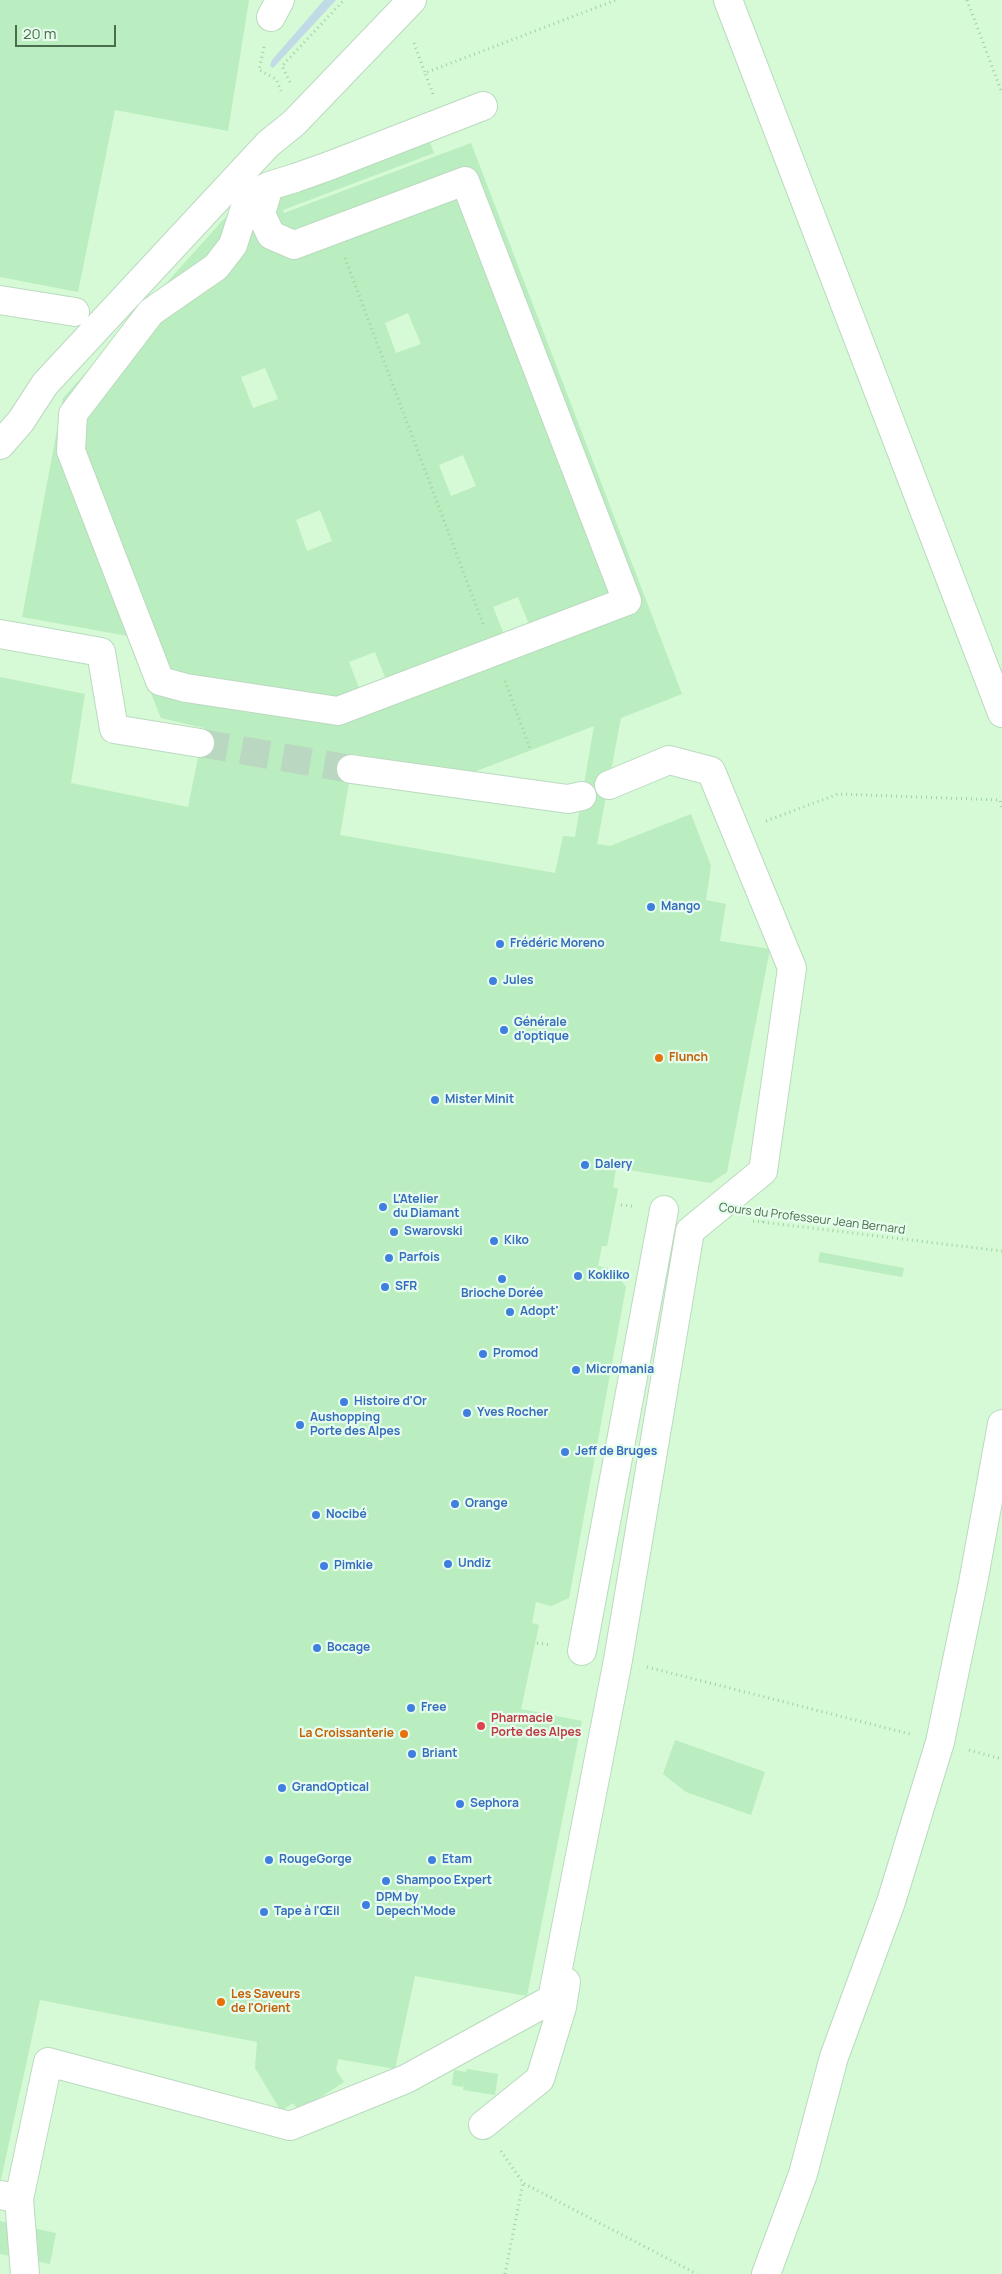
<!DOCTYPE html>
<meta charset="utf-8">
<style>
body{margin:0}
#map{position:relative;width:1002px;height:2274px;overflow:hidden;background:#e0fae8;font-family:Manrope,sans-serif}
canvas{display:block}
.scale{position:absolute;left:15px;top:25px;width:101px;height:22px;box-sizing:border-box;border:2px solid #4a6e4c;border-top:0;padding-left:6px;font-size:15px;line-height:18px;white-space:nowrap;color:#4a6e4c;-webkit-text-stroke:4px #e6fded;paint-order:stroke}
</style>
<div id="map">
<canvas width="1002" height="2274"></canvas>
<div class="scale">20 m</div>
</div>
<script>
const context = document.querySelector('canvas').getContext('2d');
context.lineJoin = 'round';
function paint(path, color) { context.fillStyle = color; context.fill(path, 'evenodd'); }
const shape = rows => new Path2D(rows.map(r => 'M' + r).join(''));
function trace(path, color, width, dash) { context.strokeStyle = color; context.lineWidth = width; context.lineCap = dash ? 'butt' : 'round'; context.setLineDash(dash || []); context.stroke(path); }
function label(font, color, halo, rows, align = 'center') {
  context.font = font + ' Manrope,sans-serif'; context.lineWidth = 4.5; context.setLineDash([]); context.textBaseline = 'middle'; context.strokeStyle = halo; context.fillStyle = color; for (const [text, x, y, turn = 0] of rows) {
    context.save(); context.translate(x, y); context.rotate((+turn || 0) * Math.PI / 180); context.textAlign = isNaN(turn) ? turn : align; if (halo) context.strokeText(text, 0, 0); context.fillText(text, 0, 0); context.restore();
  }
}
paint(shape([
 [0,0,1002,0,1002,2274,0,2274]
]), '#d5fad5');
paint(shape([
 [324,0,336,0,273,68,270,66,272,60]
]), '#c1dbe6');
paint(shape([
 [0,0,249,0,228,131,115,110,78,292,0,277],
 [421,119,434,153,283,210,284,213,471,143,682,694,621,718,597,844,610,846,691,814,711,866,706,900,726,904,720,941,770,949,727,1172,711,1183,616,1168,613,1187,618,1189,607,1246,602,1246,598,1266,613,1269,626,1287,569,1598,551,1606,536,1602,532,1623,539,1625,521,1709,582,1721,527,1996,415,1976,395,2069,338,2059,336,2070,344,2082,299,2111,293,2103,281,2111,255,2068,257,2042,40,2000,0,2184,0,677,85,694,71,783,188,807,204,728,161,718,128,636,22,617,63,398,268,170,271,177],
 [408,313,421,344,396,353,385,323],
 [265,368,278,399,253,408,241,377],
 [463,455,476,486,451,496,439,465],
 [320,510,332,541,307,551,296,520],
 [518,597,530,627,505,637,493,607],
 [375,652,387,682,361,693,349,662],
 [594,726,575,837,563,836,555,873,340,835,354,754,466,775],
 [820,1252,904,1268,902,1277,818,1262],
 [675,1740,765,1772,751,1815,686,1792,663,1774],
 [467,2069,498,2074,495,2095,463,2090,465,2079,463,2087,452,2085,454,2070,466,2072],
 [0,2221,56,2233,50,2264,0,2254]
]), '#baedbf');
trace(shape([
 [200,743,351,769]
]), '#bad7c1', 28, [28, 14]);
const minor = shape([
 [728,0,1002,713],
 [271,17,280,0],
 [329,166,483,106],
 [269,186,261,214,271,235,294,245,465,181,627,601,338,711,186,688,160,681,71,451,73,414,151,312,216,267,233,245,248,198,269,186,295,178],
 [0,300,75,312],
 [0,445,21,421,45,384,268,144,294,123,412,0],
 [0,634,101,652,114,729,200,743],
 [351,769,568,799,582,796],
 [582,1651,664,1210],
 [483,2125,540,2079,562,2007,566,1982],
 [0,2195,19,2199,25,2274],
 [19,2199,48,2062,290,2126,406,2079,552,1999,618,1660,690,1231,763,1171,792,968,711,771,669,760,609,785],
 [766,2274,803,2174,834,2057,891,1902,940,1742,973,1583,1002,1424]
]);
trace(minor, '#bbdac0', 30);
trace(shape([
 [967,0,1002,93],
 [414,43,425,73],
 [264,47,259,70,276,79,281,91],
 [290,82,282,66,344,0],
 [433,94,425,73,616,0],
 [345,258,483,624],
 [505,681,531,751],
 [766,821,838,794,1000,800,1002,810],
 [621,1205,632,1206],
 [753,1221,1002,1251],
 [763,1222,765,1210],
 [537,1643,551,1645],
 [647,1667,910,1734],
 [969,1750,1002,1759],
 [501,2151,523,2183,697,2274],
 [505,2274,523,2183]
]), '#9ed1a3', 3, [1, 4]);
trace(minor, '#fff', 28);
const minorBridge = shape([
 [295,178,329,166]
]);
trace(minorBridge, '#bbdac0', 30, []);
trace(minorBridge, '#fff', 28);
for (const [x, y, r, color] of [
 [651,907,5,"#3f7fe0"],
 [500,944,5,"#3f7fe0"],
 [493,981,5,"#3f7fe0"],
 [504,1030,5,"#3f7fe0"],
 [659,1058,5,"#e8710a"],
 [435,1100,5,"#3f7fe0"],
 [585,1165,5,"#3f7fe0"],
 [383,1207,5,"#3f7fe0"],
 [394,1232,5,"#3f7fe0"],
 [494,1241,5,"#3f7fe0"],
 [389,1258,5,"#3f7fe0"],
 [578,1276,5,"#3f7fe0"],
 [502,1279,5,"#3f7fe0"],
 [385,1287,5,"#3f7fe0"],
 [510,1312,5,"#3f7fe0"],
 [483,1354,5,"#3f7fe0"],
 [576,1370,5,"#3f7fe0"],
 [344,1402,5,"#3f7fe0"],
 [467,1413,5,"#3f7fe0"],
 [300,1425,5,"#3f7fe0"],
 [565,1452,5,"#3f7fe0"],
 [455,1504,5,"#3f7fe0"],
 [316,1515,5,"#3f7fe0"],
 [448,1564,5,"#3f7fe0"],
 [324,1566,5,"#3f7fe0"],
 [317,1648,5,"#3f7fe0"],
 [411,1708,5,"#3f7fe0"],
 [481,1726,5,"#e0444e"],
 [404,1734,5,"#e8710a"],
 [412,1754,5,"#3f7fe0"],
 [282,1788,5,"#3f7fe0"],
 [460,1804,5,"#3f7fe0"],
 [269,1860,5,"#3f7fe0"],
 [432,1860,5,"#3f7fe0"],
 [386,1881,5,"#3f7fe0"],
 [366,1905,5,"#3f7fe0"],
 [264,1912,5,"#3f7fe0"],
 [221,2002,5,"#e8710a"]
]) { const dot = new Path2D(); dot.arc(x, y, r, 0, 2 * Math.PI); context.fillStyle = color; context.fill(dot); trace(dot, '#e6fded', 2); }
label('bold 12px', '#366cbe', '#e6fded', [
 ["Mango",661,907],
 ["Frédéric Moreno",510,944],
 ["Jules",503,981],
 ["Générale",514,1023],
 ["d'optique",514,1037],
 ["Mister Minit",445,1100],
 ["Dalery",595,1165],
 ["L'Atelier",393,1200],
 ["du Diamant",393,1214],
 ["Swarovski",404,1232],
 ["Kiko",504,1241],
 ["Parfois",399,1258],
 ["Kokliko",588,1276],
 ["SFR",395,1287],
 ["Brioche Dorée",502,1294,"center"],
 ["Adopt'",520,1312],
 ["Promod",493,1354],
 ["Micromania",586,1370],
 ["Histoire d'Or",354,1402],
 ["Yves Rocher",477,1413],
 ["Aushopping",310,1418],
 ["Porte des Alpes",310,1432],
 ["Jeff de Bruges",575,1452],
 ["Orange",465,1504],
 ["Nocibé",326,1515],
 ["Undiz",458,1564],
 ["Pimkie",334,1566],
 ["Bocage",327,1648],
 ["Free",421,1708],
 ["Briant",422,1754],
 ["GrandOptical",292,1788],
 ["Sephora",470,1804],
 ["RougeGorge",279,1860],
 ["Etam",442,1860],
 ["Shampoo Expert",396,1881],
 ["DPM by",376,1898],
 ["Depech'Mode",376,1912],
 ["Tape à l'Œil",274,1912]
], 'left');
label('bold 12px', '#c56008', '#e6fded', [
 ["Flunch",669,1058],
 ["La Croissanterie",394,1734,"right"],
 ["Les Saveurs",231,1995],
 ["de l'Orient",231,2009]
], 'left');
label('12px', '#4a6e4c', '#e6fded', [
 ["Cours du Professeur Jean Bernard",812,1219,7]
]);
label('bold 12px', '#be3a42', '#e6fded', [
 ["Pharmacie",491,1719],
 ["Porte des Alpes",491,1733]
], 'left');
</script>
